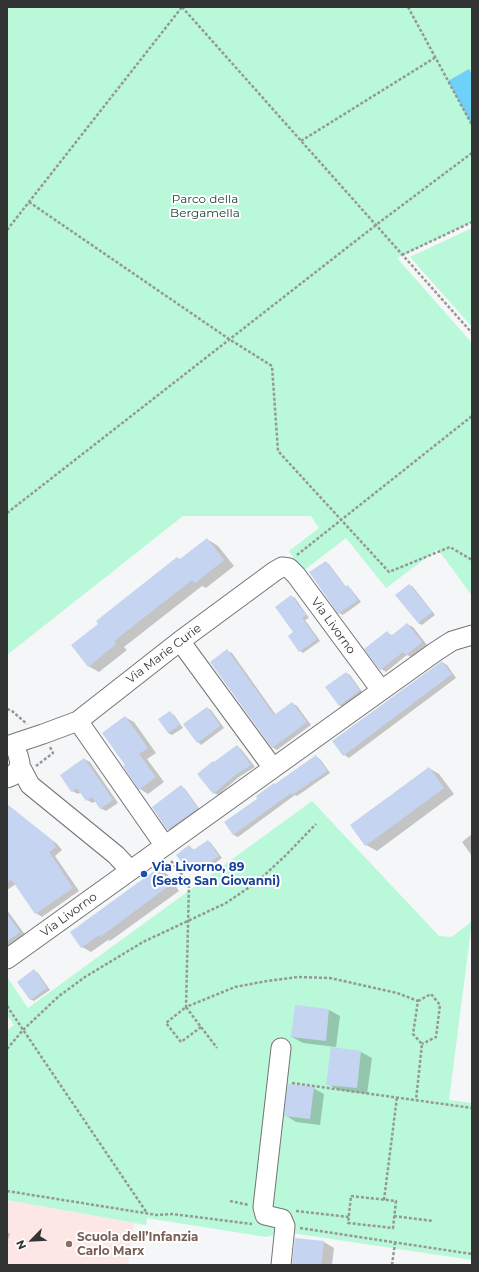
<!DOCTYPE html>
<meta charset="utf-8">
<style>
body{margin:0}
#map{position:relative;width:479px;height:1272px;overflow:hidden;background:#f5f6f7;font-family:Montserrat,sans-serif}
canvas{display:block}
.frame{position:absolute;inset:0;border:8px solid #323333;pointer-events:none}
.north{position:absolute;left:12px;top:1220px;width:40px;height:40px;-webkit-text-stroke:3px #fff;paint-order:stroke;rotate:246deg;font-size:11px;font-weight:700;line-height:16px;text-align:center;color:#323333}
.north::after{content:'';display:block;margin:auto;width:14px;height:18px;background:#323333;clip-path:polygon(50% 0,100% 100%,50% 72%,0 100%)}
</style>
<div id="map">
<canvas width="479" height="1272"></canvas>
<div class="frame"></div>
<div class="north">N</div>
</div>
<script>
const context = document.querySelector('canvas').getContext('2d');
context.lineJoin = 'round';
function paint(path, color) { context.fillStyle = color; context.fill(path, 'evenodd'); }
const shape = rows => new Path2D(rows.map(r => 'M' + r).join(''));
function trace(path, color, width, dash) { context.strokeStyle = color; context.lineWidth = width; context.lineCap = dash ? 'butt' : 'round'; context.setLineDash(dash || []); context.stroke(path); }
function label(font, color, halo, rows, align = 'center') {
  context.font = font + ' Montserrat,sans-serif'; context.lineWidth = 4; context.setLineDash([]); context.textBaseline = 'middle'; context.strokeStyle = halo; context.fillStyle = color; for (const [text, x, y, turn = 0] of rows) {
    context.save(); context.translate(x, y); context.rotate((+turn || 0) * Math.PI / 180); context.textAlign = isNaN(turn) ? turn : align; if (halo) context.strokeText(text, 0, 0); context.fillText(text, 0, 0); context.restore();
  }
}
paint(shape([
 [7,1200,134,1223,128,1265,7,1265]
]), '#fce6e6');
paint(shape([
 [7,7,472,7,472,222,397,258,472,343,472,596,438,549,386,588,346,538,303,571,289,551,319,528,311,516,183,516,7,655],
 [472,228,472,327,410,257],
 [312,801,439,936,452,937,472,921,449,1100,472,1103,472,1260,285,1232,266,1237,147,1218,146,1225,7,1200,7,1030,14,1025,7,1015,7,977,28,1008]
]), '#b9f8d9');
paint(shape([
 [469,69,472,74,472,125,448,81]
]), '#6ed2f8');
paint(shape([
 [207,539,218,546,234,566,206,588,202,586,124,647,127,650,99,672,88,666,181,560],
 [326,562,329,564,346,587,348,587,351,589,361,602,343,615,339,613],
 [410,585,413,587,435,615,422,625,418,623],
 [291,596,295,598,309,618,305,620,320,641,303,653,300,651,294,632],
 [407,624,413,627,427,645,411,657,407,655,386,672,381,669,387,632,393,636],
 [227,651,232,653,276,715,292,703,297,706,311,725,277,750,272,747],
 [442,662,447,665,456,678,349,758,344,755],
 [346,673,350,675,363,693,343,707,339,705],
 [207,708,211,710,224,728,201,745,198,742],
 [170,712,174,715,183,728,172,735,168,733],
 [125,717,134,722,156,753,147,759,164,782,148,794,140,789,126,766],
 [237,746,241,749,255,767,239,777,218,795,214,793,214,763],
 [316,757,320,759,330,773,297,796,295,795,238,837,234,835,225,822],
 [84,759,90,762,118,803,106,811,100,808,96,801,93,803,87,800,81,792,78,794,72,791],
 [429,768,439,774,454,794,377,851,366,845],
 [181,786,185,789,201,811,172,832,168,829,153,808],
 [7,805,57,844,62,850,55,856,79,891,42,917,36,913,16,884,7,890],
 [472,834,472,856,462,842],
 [208,841,211,843,222,858,206,870,200,865,195,868,190,864,187,866,183,863,189,846,194,850],
 [158,869,167,874,179,891,110,941,108,940,91,952,82,947],
 [7,910,26,936,10,946,7,945],
 [34,970,38,973,50,990,34,1001,30,999],
 [329,1010,340,1016,336,1047,303,1043,292,1037],
 [332,1048,361,1052,372,1058,367,1094,338,1090,328,1084],
 [313,1088,324,1094,320,1125,296,1122,285,1115],
 [7,1232,10,1234,7,1242],
 [324,1242,334,1248,332,1265,292,1265]
]), '#0003');
paint(shape([
 [207,538,224,560,195,583,192,580,114,641,116,644,88,667,71,645,98,624,96,621,177,557,180,559],
 [326,561,345,587,348,585,358,600,338,614,309,572],
 [409,584,432,612,418,623,395,595],
 [291,595,306,615,302,618,317,639,299,652,288,636,293,632,275,607],
 [407,623,422,642,406,655,403,652,380,670,364,649,387,631,391,636],
 [227,649,274,715,292,702,307,722,272,748,210,662],
 [442,661,452,674,343,756,332,741],
 [346,672,360,690,339,706,325,687],
 [207,707,220,726,197,743,183,724],
 [170,711,180,725,168,733,158,719],
 [125,716,148,748,139,754,156,777,139,790,123,766,125,765,102,733],
 [237,745,251,765,235,775,213,794,197,774,213,761,214,762],
 [316,755,327,771,292,795,291,793,233,835,224,822,257,799,256,796,274,783,275,784],
 [84,758,113,800,100,809,92,797,86,801,77,788,71,792,60,775],
 [429,767,444,788,365,846,350,825],
 [181,785,198,808,167,830,152,807],
 [7,804,51,839,56,847,49,852,73,888,35,914,11,879,7,883],
 [208,840,219,856,201,868,197,862,191,867,187,861,183,864,176,855,189,845,193,850],
 [158,868,170,885,100,937,99,935,81,948,70,932],
 [7,914,20,932,7,941],
 [34,969,47,988,30,1000,17,982],
 [295,1005,329,1009,326,1041,291,1037],
 [331,1047,361,1051,357,1088,326,1085],
 [288,1084,314,1087,310,1119,284,1116],
 [295,1238,324,1241,321,1265,292,1265]
]), '#c5d5f1');
const minor = shape([
 [180,641,273,768],
 [78,721,165,846],
 [7,746,43,734,78,721,180,641,275,571,282,567,289,568,296,575,381,690],
 [20,766,30,785,116,855,130,870],
 [7,778,12,776,18,770,20,763,18,755],
 [7,959,435,652,452,641,472,635],
 [281,1265,285,1226,282,1219,265,1215,263,1207,281,1048]
]);
trace(minor, '#747475', 21);
trace(shape([
 [182,7,472,333],
 [408,7,472,125],
 [301,141,436,57],
 [29,202,229,339,272,366,278,451,389,572,450,547,472,560],
 [7,230,182,7],
 [402,255,472,222],
 [7,513,376,225,472,153],
 [297,555,472,416],
 [7,709,12,711,27,724],
 [36,766,53,753,50,747],
 [171,861,189,884,186,1007,235,987,267,981,298,977,330,978,397,993,418,1001,413,1034,422,1044,416,1100],
 [418,1001,431,994,440,1005,436,1037,422,1044],
 [7,1006,147,1213],
 [201,1027,181,1042,166,1023,186,1007,201,1027,217,1048],
 [7,1049,23,1030,59,996,85,977,143,942,226,903,257,882,285,856,316,824],
 [292,1083,472,1108],
 [7,1191,157,1215,172,1214,252,1224],
 [351,1196,396,1201,393,1228,348,1223,351,1196],
 [384,1200,397,1097],
 [230,1201,249,1205],
 [296,1211,349,1217],
 [394,1216,433,1221],
 [300,1228,472,1254],
 [392,1265,395,1243]
]), '#969797', 2.5, [3, 2]);
trace(minor, '#fff', 19);
for (const [x, y, r, color] of [
 [144,874,4,"#1a4fb4"],
 [69,1244,4,"#8d6e63"]
]) { const dot = new Path2D(); dot.arc(x, y, r, 0, 2 * Math.PI); context.fillStyle = color; context.fill(dot); trace(dot, '#fff', 1.5); }
label('12px', '#194130', '#fff', [
 ["Parco della",205,199],
 ["Bergamella",205,213]
]);
label('12px', '#323333', '#fff', [
 ["Via Livorno",333,626,54],
 ["Via Marie Curie",164,654,-37],
 ["Via Livorno",69,915,-36]
]);
label('bold 12px', '#164399', '#fff', [
 ["Via Livorno, 89",152,867],
 ["(Sesto San Giovanni)",152,881]
], 'left');
label('bold 12px', '#785e54', '#fff', [
 ["Scuola dell’Infanzia",77,1237],
 ["Carlo Marx",77,1251]
], 'left');
</script>
